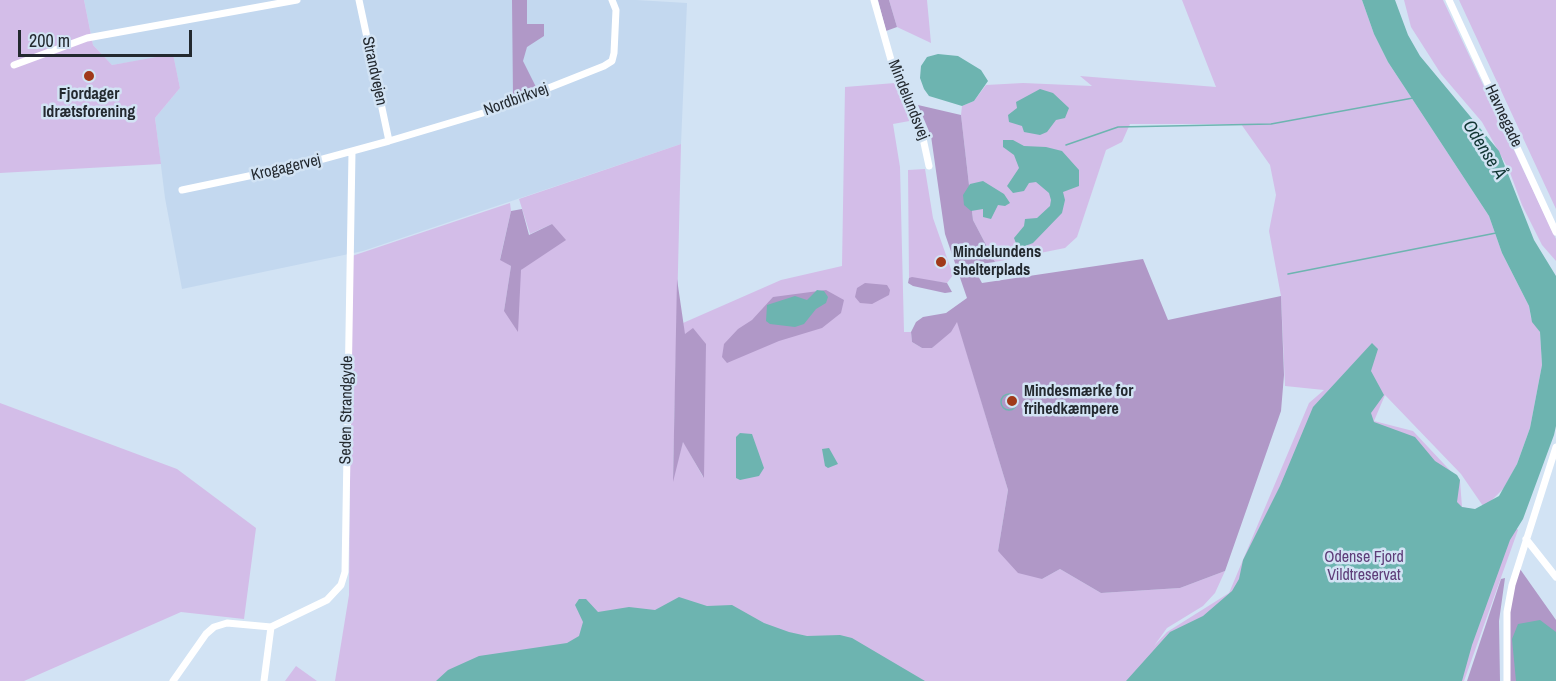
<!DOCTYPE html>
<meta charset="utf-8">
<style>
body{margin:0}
#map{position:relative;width:1556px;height:681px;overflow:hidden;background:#d2e3f4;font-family:"Archivo Narrow",sans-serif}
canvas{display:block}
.scale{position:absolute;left:18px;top:30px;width:174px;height:27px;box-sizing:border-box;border:3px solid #23292f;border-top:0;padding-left:8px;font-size:18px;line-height:21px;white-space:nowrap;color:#23292f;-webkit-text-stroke:4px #d2e3f4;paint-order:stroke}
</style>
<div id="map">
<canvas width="1556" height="681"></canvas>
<div class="scale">200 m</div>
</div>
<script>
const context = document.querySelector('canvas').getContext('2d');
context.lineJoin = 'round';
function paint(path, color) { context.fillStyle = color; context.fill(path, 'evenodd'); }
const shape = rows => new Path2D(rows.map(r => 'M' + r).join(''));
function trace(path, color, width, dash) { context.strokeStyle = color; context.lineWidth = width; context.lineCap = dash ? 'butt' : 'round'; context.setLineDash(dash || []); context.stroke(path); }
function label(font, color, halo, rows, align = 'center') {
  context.font = font + ' "Archivo Narrow",sans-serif'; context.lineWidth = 5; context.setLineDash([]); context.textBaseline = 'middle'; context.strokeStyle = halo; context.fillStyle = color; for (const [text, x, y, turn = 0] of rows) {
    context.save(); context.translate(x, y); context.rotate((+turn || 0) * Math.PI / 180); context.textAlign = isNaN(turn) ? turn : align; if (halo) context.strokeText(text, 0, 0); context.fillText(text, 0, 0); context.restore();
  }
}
paint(shape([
 [84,0,636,0,687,3,681,144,363,251,182,289,165,198,155,118,180,88,173,55,112,65,93,45]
]), '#c3d8ef');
paint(shape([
 [0,0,84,0,93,45,112,65,173,54,180,88,155,118,161,164,0,173],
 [889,0,927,0,931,43,897,27],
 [1182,0,1362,0,1374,34,1388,62,1489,216,1502,253,1529,306,1531,318,1540,332,1542,365,1530,428,1517,464,1504,488,1489,503,1483,506,1461,474,1385,395,1374,421,1413,431,1460,481,1462,507,1506,516,1518,530,1464,681,335,681,349,595,352,256,510,203,511,211,500,259,511,266,504,311,521,270,552,224,530,234,519,199,681,144,673,478,683,441,703,477,683,323,781,280,842,266,845,87,895,83,915,120,893,124,900,167,904,332,911,332,912,342,922,348,932,348,957,320,1008,490,998,551,1042,579,1060,569,1101,593,1180,588,1225,571,1215,593,1203,606,1167,628,1154,646,1167,632,1229,593,1309,403,1324,390,1285,386,1281,296,1269,231,1276,195,1270,165,1241,124,1130,124,1122,142,1106,150,1077,237,1065,248,995,262,973,220,961,115,962,106,974,101,986,85,1023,83,1092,86,1080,76,1216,87],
 [1404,0,1443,0,1556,239,1556,261,1542,245,1522,205,1509,170,1482,122,1441,74,1411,27],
 [1459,0,1556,0,1556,209],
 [925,169,933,218,953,275,947,283,909,278,908,170],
 [0,403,177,469,256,528,244,619,181,612,24,681,0,681],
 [296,666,317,681,285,681]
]), '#d3bde8');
paint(shape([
 [512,0,527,0,527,24,544,24,544,36,527,47,523,61,536,87,513,97],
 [878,0,889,0,897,27,886,31],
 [918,105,961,115,973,220,995,262,972,265,982,283,1143,259,1168,320,1281,296,1284,375,1281,411,1225,571,1180,588,1101,593,1060,569,1042,579,1018,573,998,551,1008,490,957,322,951,332,932,348,922,348,912,342,911,332,916,322,923,317,946,313,967,298,945,234,931,136],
 [522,209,529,235,552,224,566,240,521,270,518,332,504,311,511,266,500,260,511,211],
 [912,277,947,283,952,292,945,293,913,286,908,283,909,278],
 [677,279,685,334,693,328,706,344,704,478,683,442,673,482],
 [865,283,887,285,890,290,889,295,872,304,860,303,855,297,857,288],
 [826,290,844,300,841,313,822,328,779,341,727,363,722,357,724,344,738,329,752,320,773,297],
 [1520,569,1556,620,1556,681,1508,681,1509,604],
 [1505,578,1499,621,1500,681,1467,681,1501,579]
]), '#b098c7');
paint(shape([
 [1362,0,1395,0,1408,35,1420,56,1499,151,1534,240,1556,276,1556,426,1554,435,1523,519,1510,540,1472,645,1462,681,1126,681,1170,632,1203,616,1232,591,1239,579,1243,560,1280,486,1313,407,1372,343,1378,349,1371,371,1384,395,1371,413,1374,422,1415,437,1435,461,1457,475,1460,480,1457,502,1462,507,1475,509,1499,496,1517,464,1530,428,1542,365,1540,332,1532,322,1529,306,1502,253,1489,216,1388,62,1374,34],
 [938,54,958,56,981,70,988,81,974,101,962,106,929,96,924,89,920,78,921,66,927,57],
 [1040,89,1053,93,1069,108,1065,118,1056,120,1047,132,1040,135,1024,132,1022,126,1009,122,1008,115,1017,108,1016,102],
 [1003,140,1013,140,1024,146,1046,147,1062,151,1079,170,1079,186,1063,192,1065,200,1062,213,1033,243,1025,246,1017,246,1014,238,1024,226,1025,219,1037,218,1050,206,1051,200,1049,193,1036,182,1029,183,1024,191,1013,193,1007,186,1019,168,1014,155,1003,147],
 [983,181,1004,194,1010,203,1005,206,998,205,991,219,983,217,983,209,971,211,964,205,963,195,970,184],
 [817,290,824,291,828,297,826,303,816,309,804,324,795,327,770,324,766,321,767,305,795,296,807,300],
 [740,433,752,434,764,468,759,476,740,480,736,478,736,437],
 [829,448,838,464,828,468,825,466,822,449],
 [679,597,707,606,732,605,764,623,789,632,807,636,840,635,852,638,925,681,436,681,448,670,479,656,567,643,579,636,583,622,575,605,579,599,586,599,598,612,629,607,655,610],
 [1540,620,1556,632,1556,681,1516,681,1512,639,1518,624]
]), '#6db4b0');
trace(shape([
 [1066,145,1118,127,1271,124,1413,98],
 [1288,274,1496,233],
 '1001 402a8 8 0 1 1 16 0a8 8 0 1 1-16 0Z'
]), '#6db4b0', 1.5);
trace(shape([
 [359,0,389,141],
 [874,0,897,81,919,120,929,166],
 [1449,0,1556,232],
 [14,65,87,38,297,0],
 [182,190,301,165,389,141,493,110,604,66,612,61,614,53,616,10,612,0],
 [1526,539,1556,577],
 [271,627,327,600,341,585,345,572,352,152],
 [173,681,206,634,214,627,227,623,271,627],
 [264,681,271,627],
 [1507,681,1507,612,1512,585,1556,447]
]), '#fff', 7);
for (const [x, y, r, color] of [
 [89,76,6,"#a0391a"],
 [941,262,6,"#a0391a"],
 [1012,401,6,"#a0391a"]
]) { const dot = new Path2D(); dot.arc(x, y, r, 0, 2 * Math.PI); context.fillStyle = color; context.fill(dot); trace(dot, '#d2e3f4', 2); }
label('16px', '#23292f', '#d2e3f4', [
 ["Strandvejen",374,71,78],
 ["Nordbirkvej",516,100,-20],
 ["Mindelundsvej",908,100,68],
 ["Havnegade",1503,116,65],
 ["Krogagervej",286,168,-13],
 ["Seden Strandgyde",347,410,-89]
]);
label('bold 16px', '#23292f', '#d2e3f4', [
 ["Fjordager",89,95,"center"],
 ["Idrætsforening",89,113,"center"],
 ["Mindelundens",953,253],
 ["shelterplads",953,271],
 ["Mindesmærke for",1024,392],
 ["frihedkæmpere",1024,410]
], 'left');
label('16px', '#5e3d79', '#d2e3f4', [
 ["Odense Fjord",1364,558],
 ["Vildtreservat",1364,576]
]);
label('italic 18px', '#113533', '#d2e3f4', [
 ["Odense Å",1484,150,58]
]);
</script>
